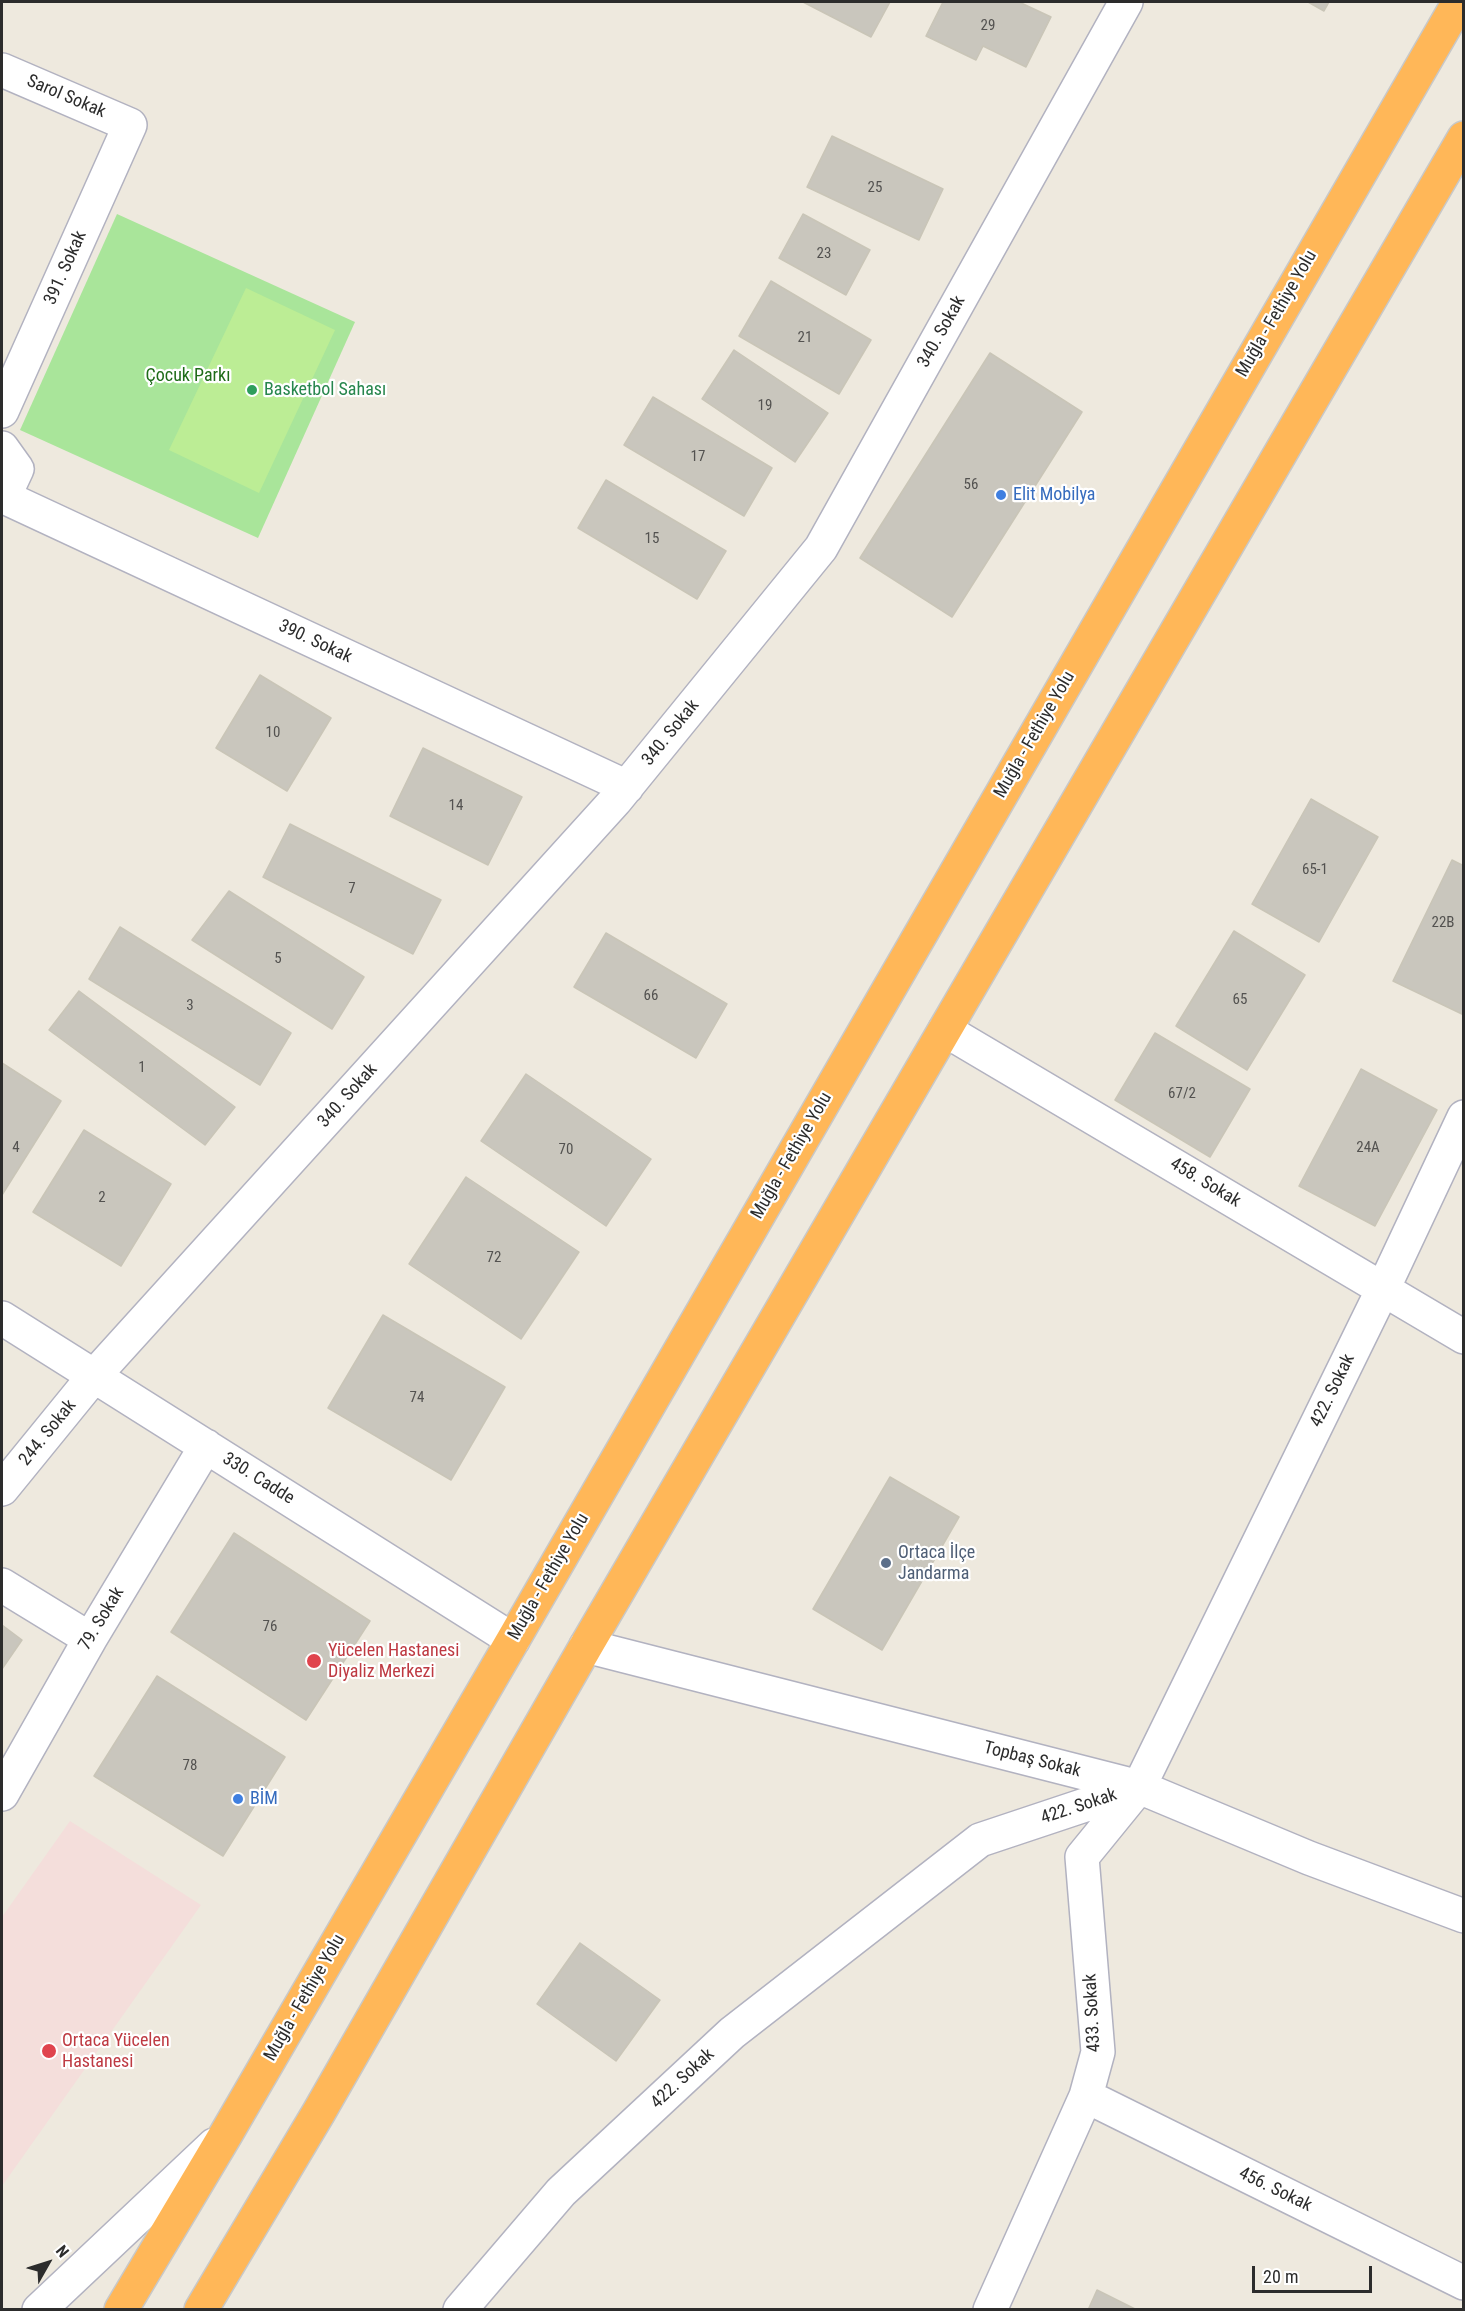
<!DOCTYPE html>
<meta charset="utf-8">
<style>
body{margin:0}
#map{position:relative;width:1465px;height:2311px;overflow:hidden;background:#eee9de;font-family:"Roboto Condensed",sans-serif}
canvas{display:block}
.frame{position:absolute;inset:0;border:3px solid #2c2c2c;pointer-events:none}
.north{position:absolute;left:18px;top:2233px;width:60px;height:60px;-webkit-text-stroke:4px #fff;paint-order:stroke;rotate:51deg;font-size:16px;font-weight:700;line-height:24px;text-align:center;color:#2c2c2c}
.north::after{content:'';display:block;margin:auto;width:21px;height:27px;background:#2c2c2c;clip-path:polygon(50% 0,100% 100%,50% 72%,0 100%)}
.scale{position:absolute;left:1252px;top:2266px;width:120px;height:27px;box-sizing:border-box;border:3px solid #2c2c2c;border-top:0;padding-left:8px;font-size:18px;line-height:21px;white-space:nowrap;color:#2c2c2c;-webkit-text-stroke:4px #fff;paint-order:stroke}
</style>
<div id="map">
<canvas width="1465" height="2311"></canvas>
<div class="frame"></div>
<div class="north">N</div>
<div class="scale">20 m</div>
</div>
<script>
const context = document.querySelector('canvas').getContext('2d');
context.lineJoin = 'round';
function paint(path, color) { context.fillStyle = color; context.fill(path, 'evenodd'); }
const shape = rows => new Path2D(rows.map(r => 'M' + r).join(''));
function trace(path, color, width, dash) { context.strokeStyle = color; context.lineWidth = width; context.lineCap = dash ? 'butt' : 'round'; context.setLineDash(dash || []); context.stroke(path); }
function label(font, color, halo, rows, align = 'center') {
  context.font = font + ' "Roboto Condensed",sans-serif'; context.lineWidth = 4.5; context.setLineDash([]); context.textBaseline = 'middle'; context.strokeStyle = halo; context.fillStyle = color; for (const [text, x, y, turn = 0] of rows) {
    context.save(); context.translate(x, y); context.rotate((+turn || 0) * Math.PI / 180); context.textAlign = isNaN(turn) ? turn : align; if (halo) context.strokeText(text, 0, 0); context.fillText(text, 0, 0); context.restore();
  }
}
paint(shape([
 [70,1821,201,1905,2,2186,2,1917]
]), '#f4dedb');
paint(shape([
 [117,214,355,322,258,538,20,430]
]), '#a9e59a');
paint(shape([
 [246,288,335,330,259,493,169,450]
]), '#bced95');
const building = shape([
 [803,2,890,2,871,37,803,2],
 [943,2,1019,2,1051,17,1026,67,983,46,976,60,926,36,943,2],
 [1308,2,1329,2,1324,11,1308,2],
 [832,136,943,189,919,240,807,187,832,136],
 [803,214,870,250,846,295,779,258,803,214],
 [771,281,871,340,839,394,739,336,771,281],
 [734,350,828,413,795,462,702,399,734,350],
 [990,353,1082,412,952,617,860,558,990,353],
 [653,397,772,468,744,516,624,445,653,397],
 [606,480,726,551,697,599,578,528,606,480],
 [260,675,331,718,287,791,216,748,260,675],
 [423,748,522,797,488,865,390,816,423,748],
 [1311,799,1378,837,1319,942,1252,904,1311,799],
 [290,824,441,900,413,954,263,877,290,824],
 [1452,860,1464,866,1464,1015,1393,981,1452,860],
 [229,891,364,977,332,1029,192,940,229,891],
 [120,927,291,1033,260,1085,89,979,120,927],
 [1234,931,1305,975,1247,1070,1176,1026,1234,931],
 [606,933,727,1004,696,1058,574,987,606,933],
 [79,991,235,1107,205,1145,49,1030,79,991],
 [1155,1033,1250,1089,1210,1157,1115,1100,1155,1033],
 [2,1063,61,1101,2,1195,2,1063],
 [1361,1069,1437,1110,1375,1226,1299,1186,1361,1069],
 [526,1074,651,1159,606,1226,481,1141,526,1074],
 [84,1130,171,1184,121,1266,33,1212,84,1130],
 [466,1177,579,1252,521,1339,409,1264,466,1177],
 [383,1315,505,1387,451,1480,328,1408,383,1315],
 [890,1477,959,1517,882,1650,813,1609,890,1477],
 [234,1533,370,1621,306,1720,171,1632,234,1533],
 [2,1625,22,1640,2,1669,2,1625],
 [157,1676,285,1757,223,1856,94,1776,157,1676],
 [580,1943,660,2000,616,2061,537,2004,580,1943],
 [1097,2290,1137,2310,1088,2310,1097,2290]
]);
paint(building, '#c9c6bd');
trace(building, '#c9c5b7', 1.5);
const minor = shape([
 [2,70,130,125,2,411],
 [2,448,17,469,4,497,627,787],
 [945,1030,1464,1337],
 [2,1318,513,1640],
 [2,1489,94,1376,615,801,821,548,1126,2],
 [2,1585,90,1639],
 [586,1646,1139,1787,1309,1858,1464,1916],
 [2,1794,90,1639,206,1446],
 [1086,2096,1464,2283],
 [39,2310,214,2145],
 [460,2310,561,2192,732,2033,980,1840,1139,1787,1383,1289,1464,1117],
 [990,2310,1086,2096,1098,2052,1082,1857,1139,1787]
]);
const highway = shape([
 [121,2310,226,2134,513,1640,1459,2],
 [201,2310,319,2112,586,1646,1464,138]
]);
trace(minor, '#b2b2c0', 36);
trace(highway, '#c8c8c8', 36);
trace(minor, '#fff', 33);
trace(highway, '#ffb758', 33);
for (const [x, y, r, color] of [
 [252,390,6,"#2e9e5b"],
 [1001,495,6,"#3f7fe0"],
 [886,1563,6,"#5c6f8a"],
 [314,1661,8,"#e0444e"],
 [238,1799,6,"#3f7fe0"],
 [49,2051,8,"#e0444e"]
]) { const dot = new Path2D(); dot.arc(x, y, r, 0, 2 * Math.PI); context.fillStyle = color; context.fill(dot); trace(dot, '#fff', 2); }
label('15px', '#535250', null, [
 ["29",988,26],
 ["25",875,188],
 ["23",824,254],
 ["21",805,338],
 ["19",765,406],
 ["17",698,457],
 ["56",971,485],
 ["15",652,539],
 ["10",273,733],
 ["14",456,806],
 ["65-1",1315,870],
 ["7",352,889],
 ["22B",1443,923],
 ["5",278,959],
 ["66",651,996],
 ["65",1240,1000],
 ["3",190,1006],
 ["1",142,1068],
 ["67/2",1182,1094],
 ["4",16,1148],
 ["24A",1368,1148],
 ["70",566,1150],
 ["2",102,1198],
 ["72",494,1258],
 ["74",417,1398],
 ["76",270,1627],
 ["78",190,1766]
]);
label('18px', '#2c2c2c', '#fff', [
 ["Sarol Sokak",66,97,23],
 ["391. Sokak",66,268,-66],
 ["Muğla - Fethiye Yolu",1277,314,-60],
 ["340. Sokak",942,332,-61],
 ["390. Sokak",315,642,25],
 ["340. Sokak",671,733,-51],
 ["Muğla - Fethiye Yolu",1035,735,-60],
 ["340. Sokak",348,1096,-48],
 ["Muğla - Fethiye Yolu",792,1156,-60],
 ["458. Sokak",1205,1183,31],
 ["422. Sokak",1333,1391,-64],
 ["244. Sokak",48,1433,-51],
 ["330. Cadde",258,1479,32],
 ["Muğla - Fethiye Yolu",549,1577,-60],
 ["79. Sokak",102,1619,-59],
 ["Topbaş Sokak",1032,1760,14],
 ["422. Sokak",1079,1807,-18],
 ["Muğla - Fethiye Yolu",305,1998,-60],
 ["433. Sokak",1093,2013,-93],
 ["422. Sokak",683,2079,-43],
 ["456. Sokak",1275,2190,26]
]);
label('18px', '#1f6c19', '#fff', [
 ["Çocuk Parkı",188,376]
]);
label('18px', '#27864d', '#fff', [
 ["Basketbol Sahası",264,390]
], 'left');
label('18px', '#366cbe', '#fff', [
 ["Elit Mobilya",1013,495],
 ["BİM",250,1799]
], 'left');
label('18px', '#4e5e75', '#fff', [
 ["Ortaca İlçe",898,1553],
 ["Jandarma",898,1574]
], 'left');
label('18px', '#be3a42', '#fff', [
 ["Yücelen Hastanesi",328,1651],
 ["Diyaliz Merkezi",328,1672],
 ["Ortaca Yücelen",62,2041],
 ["Hastanesi",62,2062]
], 'left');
</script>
